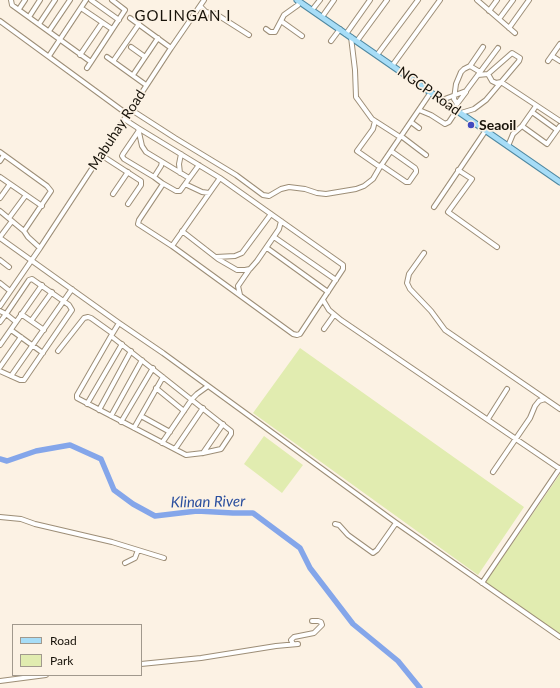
<!DOCTYPE html>
<style>
body{margin:0}
#map{position:relative;width:560px;height:688px;overflow:hidden;background:#fcf2e4;font-family:Lato,sans-serif}
canvas{display:block}
.legend{position:absolute;left:12px;top:624px;width:130px;height:52px;box-sizing:border-box;background:#fcf2e4;border:1px solid #a1998d;margin:0;padding:5px 7px;list-style:none;font-size:12px;color:#18130a}
.legend li{display:flex;align-items:center;gap:8px;height:20px}
.legend b{width:20px;border:1px solid #a1998d}
</style>
<div id="map">
<canvas width="560" height="688"></canvas>
<ul class="legend">
<li><b style="height:5px;background:#a7ddf7"></b>Road</li>
<li><b style="height:11px;background:#e1ecb0"></b>Park</li>
</ul>
</div>
<script>
const context = document.querySelector('canvas').getContext('2d');
context.lineJoin = 'round';
function paint(path, color) { context.fillStyle = color; context.fill(path, 'evenodd'); }
const shape = rows => new Path2D(rows.map(r => 'M' + r).join(''));
function trace(path, color, width, dash) { context.strokeStyle = color; context.lineWidth = width; context.lineCap = dash ? 'butt' : 'round'; context.setLineDash(dash || []); context.stroke(path); }
function label(font, color, halo, rows, align = 'center') {
  context.font = font + ' Lato,sans-serif'; context.lineWidth = 3.5; context.setLineDash([]); context.textBaseline = 'middle'; context.strokeStyle = halo; context.fillStyle = color; for (const [text, x, y, turn = 0] of rows) {
    context.save(); context.translate(x, y); context.rotate((+turn || 0) * Math.PI / 180); context.textAlign = isNaN(turn) ? turn : align; if (halo) context.strokeText(text, 0, 0); context.fillText(text, 0, 0); context.restore();
  }
}
paint(shape([
 [300,348,524,507,478,575,253,413],
 [264,436,303,465,282,493,244,464],
 [560,474,560,635,485,583]
]), '#e1ecb0');
trace(shape([
 [0,459,7,461,36,451,70,445,101,459,114,490,133,504,155,516,197,511,233,513,253,513,300,548,310,568,353,624,398,661,420,688]
]), '#84a6ea', 5.5);
const minor = shape([
 [11,0,12,5,91,62,125,10,112,0],
 [91,0,119,20],
 [477,0,515,33],
 [200,6,206,12,206,18],
 [81,8,112,29],
 [19,9,25,0],
 [312,10,320,0],
 [489,11,497,0],
 [206,12,216,14,249,35],
 [29,17,40,0],
 [322,17,334,0],
 [130,18,171,48],
 [499,19,513,0],
 [0,21,127,114],
 [281,21,302,36],
 [39,24,55,0],
 [509,28,529,0],
 [266,29,270,32,275,32,284,15,298,5,299,2],
 [49,31,70,0],
 [346,34,370,0],
 [351,37,355,70,356,97,372,119,400,137],
 [331,41,340,29],
 [357,41,387,0],
 [131,47,145,57],
 [80,55,102,23],
 [377,55,418,0],
 [49,56,86,0],
 [552,56,560,61],
 [107,57,146,85],
 [114,60,139,24],
 [548,61,560,44],
 [392,66,440,0],
 [470,66,483,47],
 [87,68,91,62],
 [133,75,158,38],
 [478,75,488,74,492,81,496,83,501,82,560,121],
 [442,100,466,91,498,48],
 [457,104,466,92],
 [130,109,175,138,236,175,263,195,269,196,281,189,289,187,305,189,317,193,326,194,356,189,364,186,373,179,380,167,431,92],
 [454,109,457,104,454,99,456,84,461,72,464,69,470,66,480,72],
 [419,110,431,115,445,124,449,122,457,110],
 [532,112,557,130],
 [461,113,474,109,486,100,519,61,520,58,512,53,488,74],
 [124,119,138,128,142,146,146,152,189,178],
 [375,121,373,129,357,151,380,167],
 [411,122,419,128],
 [522,126,547,144,560,126],
 [138,128,220,178,343,265,343,269,300,334,297,335,293,334,172,246,220,178],
 [138,132,123,154,122,156,124,159,154,177],
 [401,136,426,155],
 [508,146,513,134,522,126,536,106],
 [0,152,47,186,51,191,24,231],
 [101,155,141,181,141,185,128,204],
 [0,161,4,155],
 [162,162,161,166,154,177,162,183,163,184,139,220,138,224,172,246],
 [381,165,406,182,409,182,416,172,416,170,415,168,391,151],
 [458,170,472,179,448,212,497,247],
 [180,173,179,164,181,154],
 [0,177,42,206],
 [162,183,176,191,180,191,199,165],
 [185,184,202,192,209,193],
 [113,194,128,172],
 [0,198,10,184],
 [434,207,486,130],
 [0,211,24,231,28,237,40,248],
 [9,218,26,195],
 [182,231,218,259,237,270,245,270,250,269,257,261,279,229,281,221],
 [0,237,12,221],
 [274,237,336,280],
 [0,238,119,323,163,353,395,522,560,637],
 [267,248,328,292],
 [424,253,409,274,407,283,410,289,431,311,445,330,560,409],
 [216,257,235,256,242,253,271,214],
 [0,260,9,267],
 [0,283,10,291],
 [240,295,238,286,249,270],
 [323,300,329,310,341,320,560,469],
 [0,306,40,248,171,48,204,0],
 [0,311,6,314,29,280,32,279,69,305,72,310,24,380,20,380,0,371],
 [21,314,44,330],
 [31,321,52,292],
 [0,322,6,314,16,322],
 [324,329,334,315],
 [11,330,43,353],
 [111,336,231,431,231,434,221,449,203,453,186,455,77,398,77,395,111,336,119,323],
 [0,345,42,285],
 [58,351,84,318,88,317,91,318,112,333],
 [0,367,21,337],
 [11,376,72,289],
 [156,388,184,411],
 [87,404,122,344],
 [99,410,131,351],
 [111,416,142,360],
 [141,416,170,432],
 [488,419,507,389],
 [121,422,153,368],
 [134,428,163,377],
 [162,443,192,399,197,394,208,386],
 [175,449,203,408],
 [203,453,223,424],
 [493,472,530,418,535,406,539,401,545,399],
 [0,517,21,519,35,524,112,542,164,558],
 [335,524,339,525,348,535,373,553,377,550,396,523],
 [125,563,135,558,138,550],
 [482,583,560,468],
 [293,644,291,640,294,637,314,633,322,625,321,622,318,621,312,621],
 [141,664,201,658,276,646,298,644],
 [0,681,46,675]
]);
const major = shape([
 [297,0,560,182]
]);
trace(minor, '#9d8e77', 6);
trace(major, '#4f88a1', 7);
trace(minor, '#fff', 4);
trace(major, '#a7ddf7', 5);
for (const [x, y, r, color] of [
 [471,125,4,"#424abf"]
]) { const dot = new Path2D(); dot.arc(x, y, r, 0, 2 * Math.PI); context.fillStyle = color; context.fill(dot); trace(dot, '#fcf2e4', 1.5); }
label('14px', '#18130a', '#fcf2e4', [
 ["NGCP Road",429,91,35],
 ["Mabuhay Road",117,130,-57]
]);
label('bold 14px', '#18130a', '#fcf2e4', [
 ["Seaoil",479,125]
], 'left');
context.letterSpacing = '1px';
label('15px', '#18130a', '#fcf2e4', [
 ["GOLINGAN I",183,16]
]);
context.letterSpacing = '0px';
label('italic 15px', '#2b4f9e', '#fcf2e4', [
 ["Klinan River",208,502,-1]
]);
</script>
